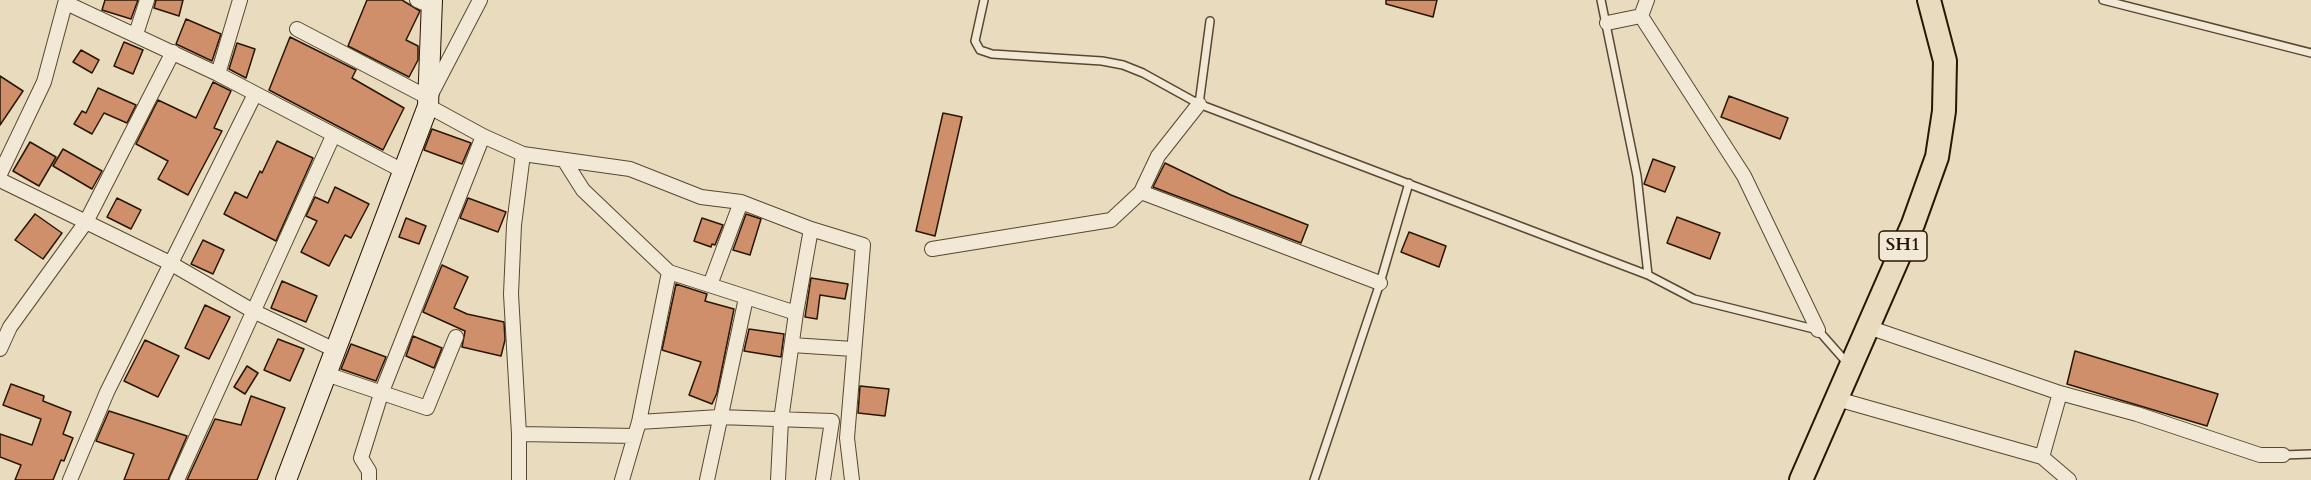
<!DOCTYPE html>
<style>
body{margin:0}
canvas{display:block;background:#e9dcbe}
</style>
<canvas width="2311" height="480"></canvas>
<script>
const context = document.querySelector('canvas').getContext('2d');
context.lineJoin = 'round';
function paint(path, color) { context.fillStyle = color; context.fill(path, 'evenodd'); }
const shape = rows => new Path2D(rows.map(r => 'M' + r).join(''));
function trace(path, color, width, dash) { context.strokeStyle = color; context.lineWidth = width; context.lineCap = dash ? 'butt' : 'round'; context.setLineDash(dash || []); context.stroke(path); }
function label(font, color, halo, rows, align = 'center') {
  context.font = font + ' Cardo,serif'; context.lineWidth = 4.5; context.setLineDash([]); context.textBaseline = 'middle'; context.strokeStyle = halo; context.fillStyle = color; for (const [text, x, y, turn = 0] of rows) {
    context.save(); context.translate(x, y); context.rotate((+turn || 0) * Math.PI / 180); context.textAlign = isNaN(turn) ? turn : align; if (halo) context.strokeText(text, 0, 0); context.fillText(text, 0, 0); context.restore();
  }
}
const building = shape([
 [105,0,138,0,131,19,102,10,105,0],
 [156,0,183,0,179,16,154,8,156,0],
 [367,0,402,0,420,11,406,40,418,46,418,60,409,77,348,46,367,0],
 [1386,0,1437,0,1433,17,1386,4,1386,0],
 [186,19,221,34,212,61,176,44,186,19],
 [290,37,356,70,352,78,404,108,383,150,269,90,290,37],
 [124,42,143,50,133,74,114,66,124,42],
 [237,43,255,49,246,78,229,69,237,43],
 [81,50,99,60,92,73,73,62,81,50],
 [0,76,23,91,0,125,0,76],
 [213,82,231,91,214,128,222,131,188,195,158,179,168,161,136,144,158,100,196,118,213,82],
 [98,88,136,105,127,123,104,113,92,134,74,124,82,111,86,113,98,88],
 [1729,96,1788,118,1780,139,1721,117,1729,96],
 [943,113,962,117,935,236,916,231,943,113],
 [432,129,471,143,462,164,424,150,432,129],
 [277,141,313,158,276,241,224,214,235,192,247,198,260,171,262,173,277,141],
 [30,142,56,157,39,186,13,171,30,142],
 [63,149,102,171,92,189,53,166,63,149],
 [1653,159,1675,167,1665,192,1644,184,1653,159],
 [1165,163,1231,195,1308,225,1301,243,1153,187,1165,163],
 [335,187,369,204,351,238,345,235,329,266,301,252,317,221,306,216,315,197,328,203,335,187],
 [117,198,141,210,131,229,107,217,117,198],
 [468,198,506,212,498,232,460,218,468,198],
 [35,214,62,233,43,259,15,240,35,214],
 [746,214,761,219,750,255,733,250,746,214],
 [1677,217,1720,233,1710,259,1667,243,1677,217],
 [406,218,426,226,419,244,399,237,406,218],
 [702,218,723,225,715,245,712,244,711,247,694,241,702,218],
 [1409,232,1446,246,1439,267,1401,252,1409,232],
 [203,240,224,250,213,274,191,264,203,240],
 [442,265,468,277,454,308,467,314,504,322,505,340,501,356,462,347,465,331,423,312,442,265],
 [811,278,848,284,845,299,820,295,817,319,805,317,811,278],
 [282,281,317,296,306,322,271,308,282,281],
 [676,284,707,294,705,301,734,309,717,393,712,404,689,395,701,362,662,350,676,284],
 [205,305,230,317,209,359,185,348,205,305],
 [749,329,784,334,781,357,744,351,749,329],
 [413,336,442,348,434,368,406,356,413,336],
 [278,339,304,349,290,381,264,370,278,339],
 [145,340,179,356,158,397,124,381,145,340],
 [351,344,386,357,376,381,341,369,351,344],
 [2075,351,2218,394,2207,426,2067,384,2075,351],
 [247,366,258,373,245,394,234,387,247,366],
 [11,384,44,396,43,401,71,412,63,434,73,438,64,461,61,460,53,480,15,480,21,465,0,457,0,434,32,445,41,419,3,405,11,384],
 [860,386,889,389,885,416,858,413,860,386],
 [251,396,285,408,257,480,187,480,215,419,241,425,251,396],
 [109,411,187,436,168,480,124,480,134,454,96,441,109,411]
]);
paint(building, '#ce8f6a');
trace(building, '#281600', 1.5);
const service = shape([
 [984,0,975,41,980,50,992,54,1102,61,1123,65,1143,73,1199,104],
 [1601,0,1637,176,1648,275,1694,299,1818,330,1848,364],
 [2103,0,2311,53],
 [1210,21,1199,104,1648,275],
 [2283,455,2311,454],
 [1314,480,1380,283,1409,183]
]);
const minor = shape([
 [417,0,433,7],
 [66,3,218,74,405,172],
 [1641,16,1744,176,1818,330],
 [1607,23,1641,16,1647,0],
 [297,29,429,98,480,0],
 [136,34,147,0],
 [218,74,240,0],
 [1199,104,1158,156,1141,192,1380,283],
 [428,106,483,136,523,154,630,169,701,197,741,202,811,229,863,245,847,438,852,480],
 [564,160,583,190,669,272],
 [0,174,44,82,66,0],
 [0,180,170,263,253,311,335,350],
 [932,249,1111,220,1141,192],
 [710,285,741,202],
 [1868,327,2060,393,2137,414,2260,455,2283,455],
 [792,345,853,349],
 [0,349,10,327,86,222,173,52],
 [326,374,427,408,456,337],
 [1837,399,2042,457,2069,480],
 [639,422,719,417,832,421,823,480],
 [519,434,635,436],
 [2042,457,2060,393],
 [70,480,107,392,255,94],
 [177,480,333,136],
 [369,480,369,471,361,458,381,394,483,136],
 [519,480,519,434,511,294,514,225,523,154],
 [622,480,639,422,669,272,796,313],
 [707,480,746,298],
 [778,480,781,420,796,313,811,229]
]);
const secondary = shape([
 [286,480,428,106,432,0]
]);
const primary = shape([
 [1801,480,1913,224,1937,157,1944,111,1945,61,1929,0]
]);
trace(service, '#584830', 10);
trace(minor, '#584830', 16);
trace(secondary, '#281600', 22);
trace(primary, '#281600', 26);
trace(service, '#f1e8d5', 7);
trace(minor, '#f1e8d5', 14);
trace(secondary, '#f1e8d5', 20);
trace(primary, '#e9dcbe', 22);
for (const [x, y, w] of [
 [1903,246,48]
]) { const box = new Path2D(); box.roundRect(x - w / 2, y - 15, w, 30, 4.5); context.fillStyle = '#f1e8d5'; context.fill(box); trace(box, '#281600', 1.5); }
label('bold 18px', '#281600', null, [
 ["SH1",1903,246]
]);
</script>
